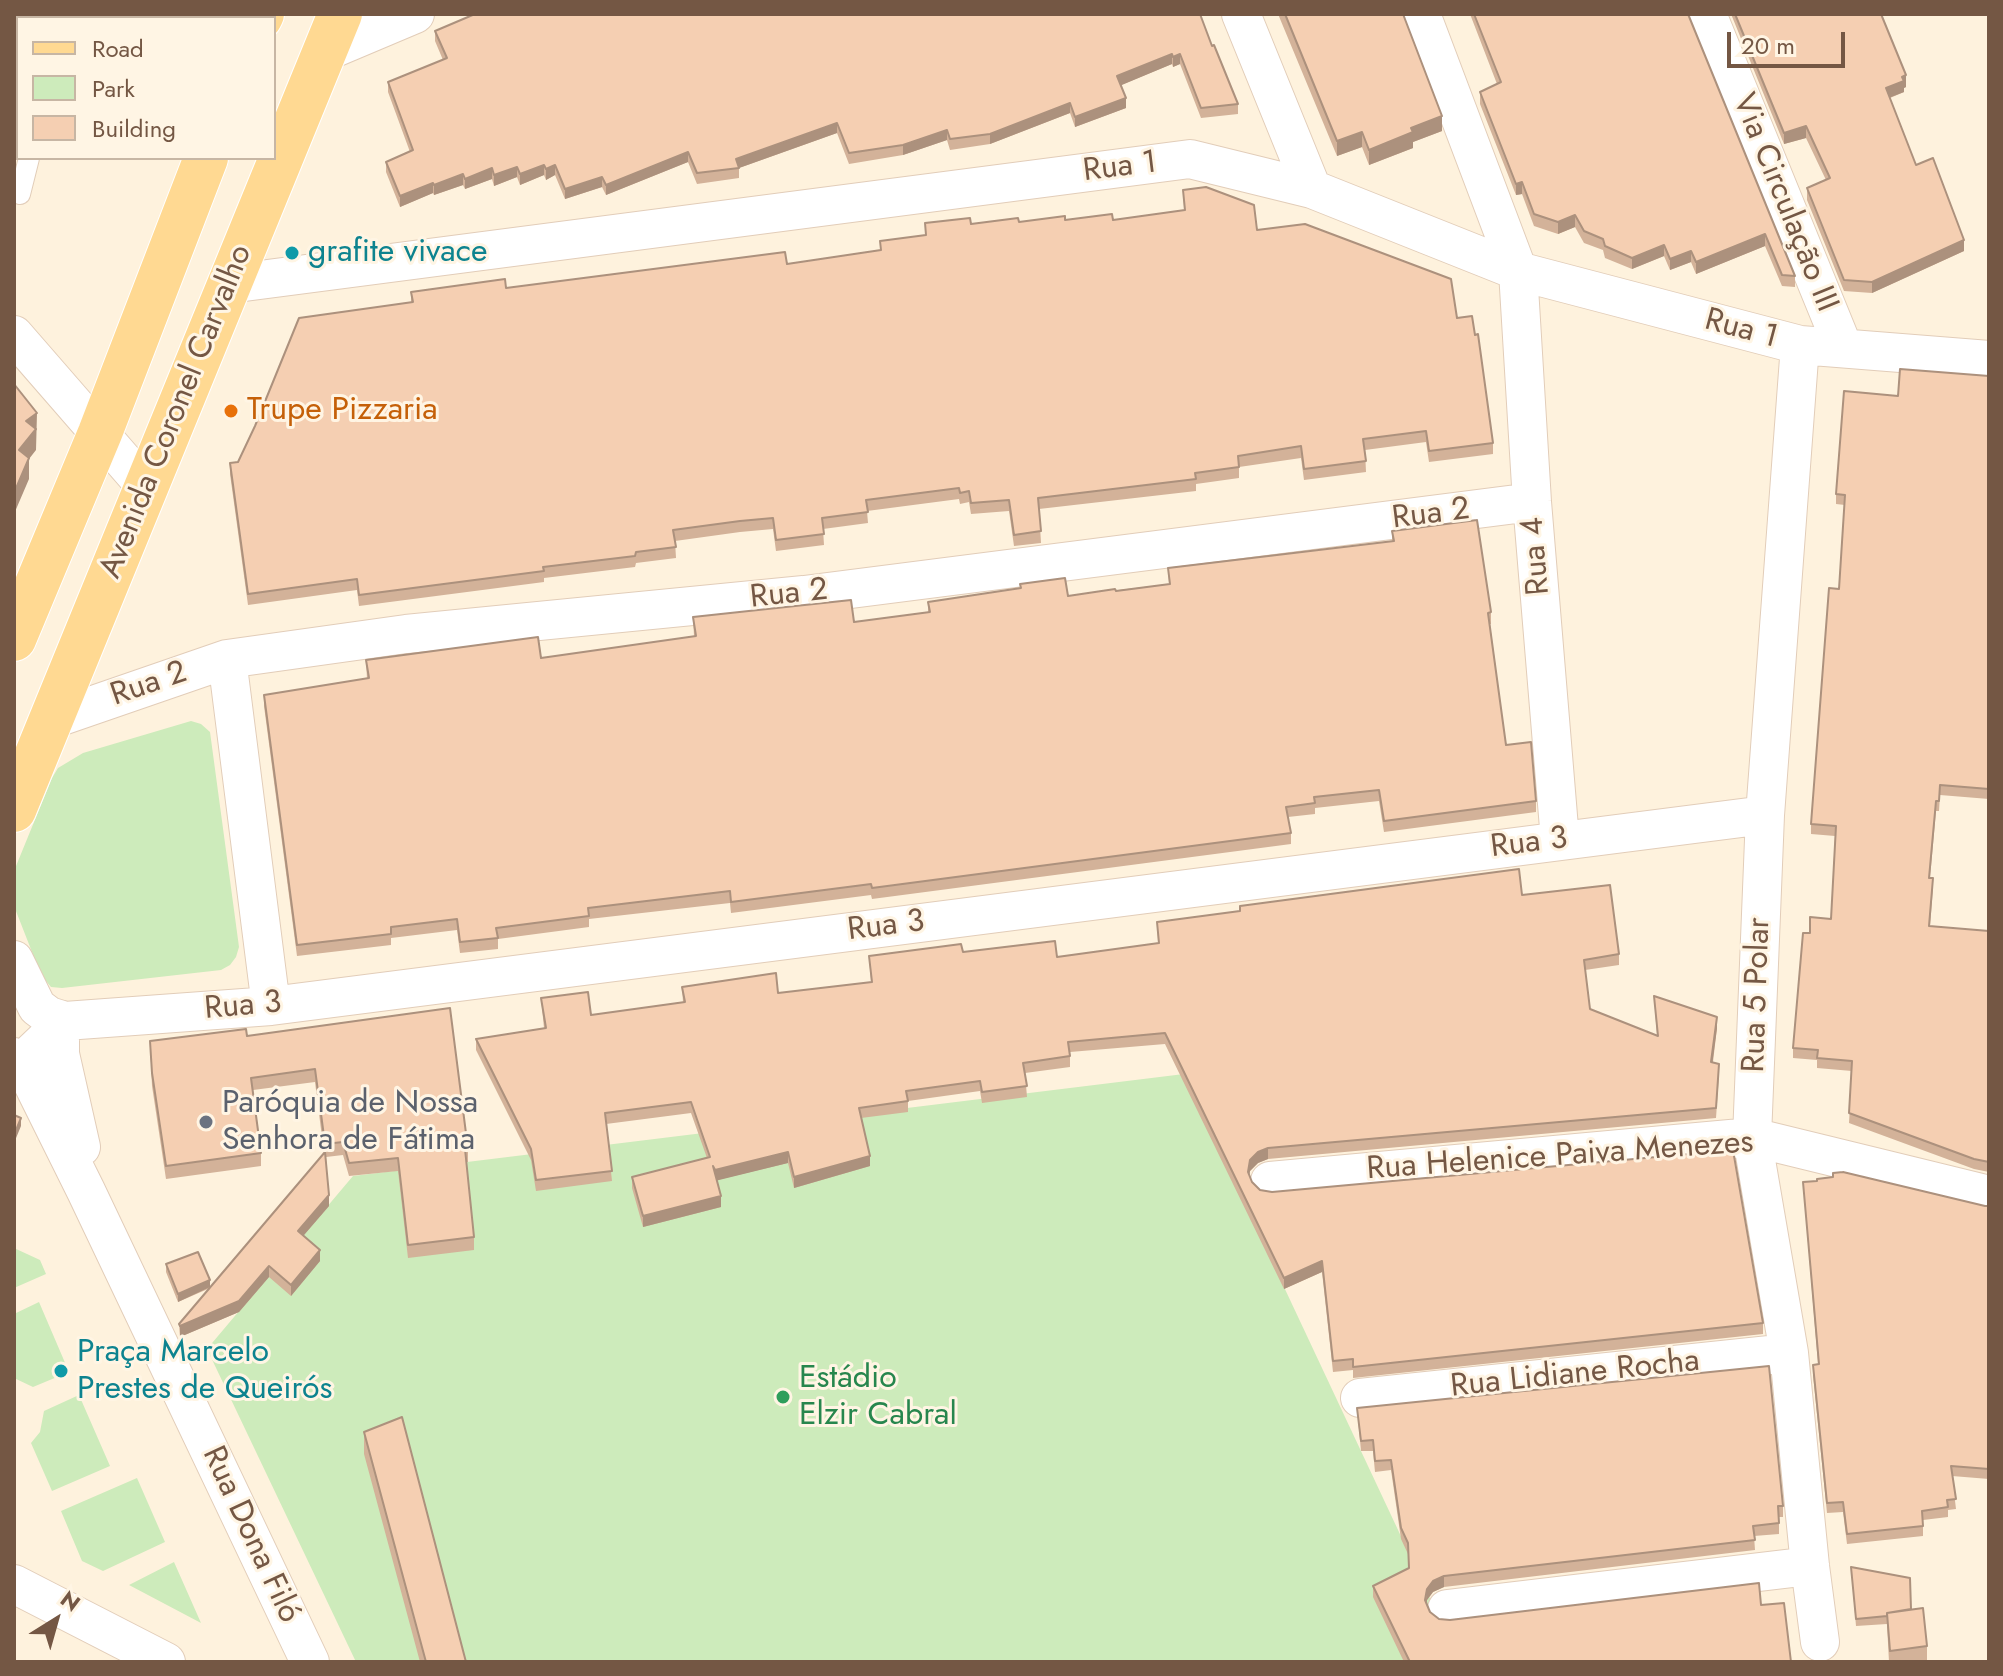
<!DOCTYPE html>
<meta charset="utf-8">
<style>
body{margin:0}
#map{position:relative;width:2003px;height:1676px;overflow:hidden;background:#fef2dd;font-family:Jost,sans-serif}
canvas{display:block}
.frame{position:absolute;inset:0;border:16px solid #745744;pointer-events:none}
.legend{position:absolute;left:16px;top:16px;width:260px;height:144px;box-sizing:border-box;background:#fff5e4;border:2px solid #c7b6a4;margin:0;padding:10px 14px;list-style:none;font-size:24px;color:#745744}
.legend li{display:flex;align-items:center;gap:16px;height:40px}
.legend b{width:40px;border:2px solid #c7b6a4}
.north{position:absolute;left:16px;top:1580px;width:80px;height:80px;-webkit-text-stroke:6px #fff5e4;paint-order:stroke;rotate:37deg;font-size:22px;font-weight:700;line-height:32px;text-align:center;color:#745744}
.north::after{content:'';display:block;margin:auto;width:28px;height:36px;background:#745744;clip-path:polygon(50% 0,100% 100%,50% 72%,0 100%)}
.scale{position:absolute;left:1727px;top:32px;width:118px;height:36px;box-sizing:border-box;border:4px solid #745744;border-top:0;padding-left:10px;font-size:24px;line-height:28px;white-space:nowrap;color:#745744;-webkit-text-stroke:6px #fff5e4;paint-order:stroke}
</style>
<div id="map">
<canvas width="2003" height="1676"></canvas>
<div class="frame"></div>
<ul class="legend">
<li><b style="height:10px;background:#ffd992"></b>Road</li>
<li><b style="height:22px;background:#cdebbb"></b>Park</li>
<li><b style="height:22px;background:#f5cfb2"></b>Building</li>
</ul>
<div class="north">N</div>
<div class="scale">20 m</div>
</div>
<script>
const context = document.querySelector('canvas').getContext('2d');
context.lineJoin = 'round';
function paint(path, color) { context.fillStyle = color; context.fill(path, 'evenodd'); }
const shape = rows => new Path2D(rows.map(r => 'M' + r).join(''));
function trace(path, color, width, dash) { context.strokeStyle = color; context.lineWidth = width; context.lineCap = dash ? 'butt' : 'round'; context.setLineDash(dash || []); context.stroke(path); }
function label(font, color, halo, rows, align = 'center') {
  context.font = font + ' Jost,sans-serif'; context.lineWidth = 6; context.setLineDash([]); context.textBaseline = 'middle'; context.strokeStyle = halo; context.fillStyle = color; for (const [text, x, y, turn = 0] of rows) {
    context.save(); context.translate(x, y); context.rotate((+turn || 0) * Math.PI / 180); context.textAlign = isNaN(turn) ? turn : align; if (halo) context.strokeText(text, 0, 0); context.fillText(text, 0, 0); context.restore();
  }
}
paint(shape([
 [191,721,201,724,210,732,239,947,236,957,230,965,221,970,62,988,51,987,41,975,14,906,14,871,52,778,58,768,83,753],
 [1184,1074,1460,1662,356,1662,207,1349,353,1176],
 [14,1248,40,1260,46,1274,14,1288],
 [39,1302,69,1372,33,1387,14,1378,14,1314],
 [79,1395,110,1466,52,1491,31,1443,40,1432,44,1411],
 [137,1478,165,1542,103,1571,82,1561,61,1511],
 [174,1562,201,1623,129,1585]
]), '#cdebbb');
const lane = shape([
 [62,18,63,14],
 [20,194,29,158]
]);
const street = shape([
 [1241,14,1312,189],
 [1421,14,1518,271,1532,502,1560,840],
 [1707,14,1843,347],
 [325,52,415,14],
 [229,284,1190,159,1312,189,1518,271,1800,345,1989,360],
 [14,335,147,488],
 [1800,345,1765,815,1752,1137,1789,1353,1810,1566,1820,1642],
 [227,659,271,1006],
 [53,719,227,659,406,634,804,595,1532,502],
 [14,960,37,1007,49,1016,65,1021],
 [65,1021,60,1035,60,1054,81,1147],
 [14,1057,22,1062,86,1191,310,1662],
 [22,1062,65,1021,271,1006,1765,815],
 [1270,1181,1752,1137,1989,1195],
 [1360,1398,1789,1353],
 [14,1584,166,1662],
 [1447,1609,1810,1566]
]);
const primary = shape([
 [260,18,262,14],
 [14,639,100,433,206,158],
 [14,810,340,14]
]);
trace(lane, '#e2cdb9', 22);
trace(street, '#e2cdb9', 40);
trace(primary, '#fff', 46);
trace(lane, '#fff', 20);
trace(street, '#fff', 38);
trace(primary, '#ffd992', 44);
paint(shape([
 [1278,14,1403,14,1442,131,1413,142,1413,148,1369,165,1362,147,1337,156],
 [1470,14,1688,14,1795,276,1795,287,1782,286,1765,246,1696,274,1691,262,1670,270,1664,256,1632,269,1605,258,1603,250,1584,243,1575,227,1558,234,1534,226,1522,194,1516,195,1480,104,1480,92,1497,84],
 [1731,14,1881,14,1906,87,1904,88,1904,92,1890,98,1916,165,1964,251,1872,293,1844,291,1807,200,1807,188,1826,180,1806,138,1784,144],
 [435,31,1212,46,1238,104,1238,114,1201,118,1180,64,1173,67,1172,64,1121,85,1126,108,1075,127,1070,113,990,144,950,150,947,140,903,155,849,164,837,133,739,168,739,178,697,184,688,162,606,195,602,187,565,199,555,175,546,180,544,175,520,185,517,177,494,186,492,179,465,189,463,185,434,195,433,193,400,207,386,172,386,162,410,152,388,92,388,82,443,60,435,41],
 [1183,190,1257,230,1457,318,1493,443,1493,454,1429,462,1426,442,1365,450,1366,472,1304,480,1301,458,1239,467,1239,478,1196,484,1196,491,1039,509,1041,543,1014,546,1009,511,971,514,969,502,960,504,959,499,867,511,868,523,823,529,824,545,776,551,773,529,740,532,675,541,676,558,636,563,635,567,544,578,544,582,359,606,357,590,248,605,230,474,230,463,238,462,411,303,411,292,506,288,787,264,880,251,880,241,925,235,925,223,971,224,1065,220,1113,220,1184,210],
 [1989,376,1989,799,1940,795,1939,811,1936,811,1930,878,1933,888,1930,926,1989,931,1989,1172,1974,1169,1849,1123,1852,1071,1817,1068,1817,1060,1793,1058,1793,1048,1810,933,1831,919,1835,836,1811,834,1811,824,1839,589,1845,505,1836,504,1836,494,1898,396],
 [1392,531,1491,612,1491,624,1490,624,1506,745,1536,801,1536,812,1384,832,1379,801,1315,808,1315,814,1288,817,1291,833,1291,844,872,899,871,895,731,913,730,903,589,919,589,927,498,939,498,949,460,953,457,930,391,938,391,945,297,956,264,706,264,695,367,679,366,660,541,658,694,636,693,617,854,622,928,613,928,602,1020,588,1020,584,1068,596,1169,584,1168,568,1392,541],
 [1522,895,1619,954,1619,965,1585,970,1590,1009,1657,1036,1654,996,1717,1028,1713,1062,1719,1075,1716,1118,1268,1159,1258,1163,1250,1171,1249,1176,1252,1182,1260,1190,1763,1323,1763,1334,1353,1378,1353,1370,1333,1372,1322,1272,1284,1289,1165,1044,1070,1052,1070,1067,1025,1073,1027,1097,982,1103,980,1091,908,1101,908,1112,861,1118,870,1166,794,1188,788,1163,717,1180,721,1207,643,1227,632,1188,632,1177,707,1158,691,1113,606,1124,612,1181,536,1191,531,1160,476,1050,476,1039,544,1028,541,998,591,1015,683,1002,682,987,778,993,871,982,869,956,963,952,1057,957,1158,943,1157,922],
 [450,1008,468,1149,468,1162,466,1162,474,1237,474,1250,408,1258,398,1171,349,1176,343,1155,326,1157,329,1206,303,1236,320,1261,291,1296,269,1277,239,1312,180,1337,179,1324,210,1288,178,1302,166,1272,166,1264,210,1287,324,1153,315,1082,253,1090,261,1153,261,1166,166,1179,152,1086,150,1041,247,1036],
 [1803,1182,1989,1206,1989,1479,1952,1476,1956,1509,1948,1510,1948,1517,1923,1520,1923,1536,1847,1544,1843,1512,1827,1513,1813,1375,1813,1365,1818,1364],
 [1357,1408,1783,1506,1783,1517,1779,1517,1779,1534,1754,1536,1755,1550,1444,1587,1433,1592,1427,1600,1426,1603,1430,1612,1439,1619,1450,1620,1761,1605,1791,1662,1404,1662,1373,1597,1373,1586,1409,1569,1408,1554,1401,1539,1391,1470,1375,1472,1373,1451,1361,1451],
 [364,1432,466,1662,420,1662,364,1454],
 [1851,1567,1911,1609,1927,1646,1927,1662,1889,1662,1887,1624,1856,1626]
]), '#d3b299');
paint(shape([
 [1172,54,1172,64,1117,87,1117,76],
 [1180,54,1180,64,1173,67,1173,57],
 [1906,75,1906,87,1904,88,1904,92,1886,99,1886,88],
 [1126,98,1126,108,1075,127,1075,117],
 [1070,103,1070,113,990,144,990,134],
 [1442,116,1442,131,1413,142,1413,148,1369,165,1369,150,1411,128],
 [837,123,837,133,739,168,736,159],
 [1806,126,1806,138,1784,144,1784,133],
 [947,130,947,140,903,155,903,145],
 [1362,132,1362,147,1337,156,1337,141],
 [688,152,688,162,606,195,606,185],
 [544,165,544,175,520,185,520,174],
 [555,165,555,175,546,180,546,169],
 [517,167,517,177,494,186,494,175],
 [492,168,492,179,465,189,465,179],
 [463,174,463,185,434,195,434,185],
 [602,177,602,187,565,199,565,189],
 [1522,182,1522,194,1516,195,1516,184],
 [433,183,433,193,400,207,400,196],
 [1575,215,1575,227,1558,234,1558,222],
 [1765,234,1765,246,1696,274,1696,262],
 [1964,240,1964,251,1872,293,1872,282],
 [1664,245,1664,256,1632,269,1632,258],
 [1691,251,1691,262,1670,270,1670,259],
 [37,413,36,450,29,459,29,479,14,514,14,493,19,450,26,421],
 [1717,1017,1717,1028,1711,1073,1711,1062],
 [21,1118,21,1126,14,1143,14,1135],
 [1268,1148,1268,1159,1258,1163,1250,1171,1248,1182,1248,1172,1250,1160,1258,1152],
 [788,1152,788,1163,715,1181,715,1170],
 [870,1156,870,1166,794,1188,794,1177],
 [329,1195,329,1206,298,1242,298,1231],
 [721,1196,721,1207,643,1227,643,1216],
 [320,1250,320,1261,291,1296,291,1285],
 [1322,1261,1322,1272,1284,1289,1284,1278],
 [269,1266,269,1277,239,1312,180,1337,180,1326],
 [210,1280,210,1287,178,1302,178,1294],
 [1444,1576,1444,1587,1433,1592,1427,1600,1425,1611,1427,1589,1433,1581]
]), '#ac917d');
const building = shape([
 [475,14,1200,14,1212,46,1214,45,1238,104,1201,108,1180,54,1173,57,1172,54,1117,76,1126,98,1075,117,1070,103,990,134,950,139,947,130,903,145,849,153,837,123,736,159,739,168,697,173,688,152,606,185,602,177,565,189,555,165,546,169,544,165,520,174,517,167,494,175,492,168,465,179,463,174,434,185,433,183,400,196,386,162,413,150,388,82,447,58,435,31,475,14],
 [1285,14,1403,14,1442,116,1411,128,1413,132,1369,150,1362,132,1337,141,1285,14],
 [1474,14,1688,14,1795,276,1782,275,1765,234,1696,262,1691,251,1670,259,1664,245,1632,258,1605,246,1603,239,1584,231,1575,215,1558,222,1534,214,1522,182,1516,184,1480,92,1501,82,1474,14],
 [1735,14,1881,14,1906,75,1902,77,1904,81,1886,88,1916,165,1933,158,1964,240,1872,282,1844,280,1807,188,1830,178,1806,126,1784,133,1735,14],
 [1206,187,1254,205,1257,230,1305,224,1451,279,1457,318,1472,316,1475,335,1478,334,1493,443,1429,451,1426,431,1363,439,1366,461,1304,469,1301,446,1238,456,1239,467,1195,473,1196,479,1038,498,1041,531,1014,535,1009,500,971,503,969,491,960,493,959,488,866,500,868,512,822,518,824,534,776,540,773,518,740,521,673,530,676,547,636,552,635,556,543,567,544,571,359,595,357,579,248,594,230,463,238,462,255,426,299,318,413,302,411,292,505,279,506,288,785,252,787,264,881,250,880,241,926,235,925,223,970,218,971,224,1018,218,1019,222,1065,216,1065,220,1112,214,1113,220,1185,210,1183,190,1206,187],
 [1900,369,1989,376,1989,789,1940,785,1939,801,1936,801,1929,878,1933,878,1929,926,1989,931,1989,1162,1974,1159,1849,1113,1852,1061,1817,1058,1818,1050,1793,1048,1803,933,1810,933,1810,917,1831,919,1836,826,1811,824,1829,588,1839,589,1845,495,1836,494,1844,391,1898,396,1900,369],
 [14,384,37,413,26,421,36,429,19,450,29,458,14,493,14,384],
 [1477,520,1491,612,1488,613,1506,745,1531,742,1536,801,1384,821,1379,790,1314,797,1315,803,1286,807,1291,833,872,888,871,884,731,902,730,891,588,908,589,916,496,928,498,938,460,942,457,919,391,927,391,934,297,945,264,695,369,678,366,660,538,637,541,658,696,636,693,617,851,600,854,622,930,612,928,602,1021,588,1020,584,1065,578,1068,596,1115,589,1116,591,1170,584,1168,568,1394,541,1392,531,1477,520],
 [1519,869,1522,895,1610,885,1619,954,1584,960,1590,1009,1658,1036,1654,996,1717,1017,1711,1062,1719,1064,1716,1108,1268,1148,1258,1152,1250,1160,1248,1172,1252,1182,1260,1190,1272,1192,1733,1150,1763,1323,1353,1367,1353,1359,1333,1361,1322,1261,1284,1278,1165,1033,1068,1042,1070,1056,1023,1063,1027,1086,982,1092,980,1081,906,1091,908,1101,859,1108,870,1156,794,1177,788,1152,715,1170,713,1166,721,1196,643,1216,632,1177,710,1157,691,1102,605,1113,612,1171,536,1180,531,1149,476,1039,546,1028,541,998,588,992,591,1015,685,1002,682,987,776,973,778,993,872,982,869,956,961,944,963,952,1055,941,1057,957,1159,943,1157,922,1240,911,1240,906,1519,869],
 [450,1008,468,1149,465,1149,474,1237,408,1245,398,1158,349,1163,343,1142,325,1144,315,1069,251,1078,261,1153,166,1166,152,1073,150,1041,246,1029,247,1036,450,1008],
 [14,1115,21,1118,14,1135,14,1115],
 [325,1152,329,1195,298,1231,320,1250,291,1285,269,1266,239,1301,180,1326,179,1324,325,1152],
 [1843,1172,1985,1206,1989,1206,1989,1469,1951,1466,1956,1499,1947,1500,1948,1507,1922,1511,1923,1526,1847,1534,1843,1502,1827,1503,1813,1365,1819,1364,1803,1182,1817,1181,1817,1179,1833,1177,1833,1173,1843,1172],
 [198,1252,210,1280,178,1294,166,1264,198,1252],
 [1769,1366,1783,1506,1778,1506,1779,1523,1753,1526,1755,1540,1444,1576,1433,1581,1427,1589,1425,1600,1430,1612,1439,1619,1450,1620,1759,1583,1761,1605,1784,1603,1791,1662,1410,1662,1373,1586,1409,1568,1408,1543,1401,1528,1391,1460,1375,1461,1373,1440,1361,1441,1357,1408,1769,1366],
 [402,1417,466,1662,426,1662,364,1432,402,1417],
 [1851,1567,1910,1578,1911,1609,1887,1613,1887,1616,1856,1619,1851,1567],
 [1923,1608,1927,1646,1890,1651,1887,1613,1923,1608]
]);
paint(building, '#f5cfb2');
trace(building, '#ac917d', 2);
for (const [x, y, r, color] of [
 [292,253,8,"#0f9aa8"],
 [231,411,8,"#e8710a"],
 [206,1122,8,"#6b7280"],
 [61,1371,8,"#0f9aa8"],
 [783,1397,8,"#2e9e5b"]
]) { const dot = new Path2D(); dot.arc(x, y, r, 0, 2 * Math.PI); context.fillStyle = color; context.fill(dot); trace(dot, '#fff5e4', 3); }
label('32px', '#745744', '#fff5e4', [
 ["Rua 1",1120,168,-7],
 ["Via Circulação III",1784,203,68],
 ["Rua 1",1741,330,15],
 ["Avenida Coronel Carvalho",177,412,-68],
 ["Rua 2",1431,515,-7],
 ["Rua 4",1537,556,-95],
 ["Rua 2",789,595,-6],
 ["Rua 2",149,685,-19],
 ["Rua 3",1529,844,-7],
 ["Rua 3",886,927,-7],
 ["Rua 5 Polar",1758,995,-88],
 ["Rua 3",243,1007,-5],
 ["Rua Helenice Paiva Menezes",1560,1157,-4],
 ["Rua Lidiane Rocha",1575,1375,-6],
 ["Rua Dona Filó",250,1535,65]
]);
label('32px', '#0d838f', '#fff5e4', [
 ["grafite vivace",308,253],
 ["Praça Marcelo",77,1353],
 ["Prestes de Queirós",77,1390]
], 'left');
label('32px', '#c56008', '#fff5e4', [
 ["Trupe Pizzaria",247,411]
], 'left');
label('32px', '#5b616d', '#fff5e4', [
 ["Paróquia de Nossa",222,1104],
 ["Senhora de Fátima",222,1141]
], 'left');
label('32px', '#27864d', '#fff5e4', [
 ["Estádio",799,1379],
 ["Elzir Cabral",799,1416]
], 'left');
</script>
